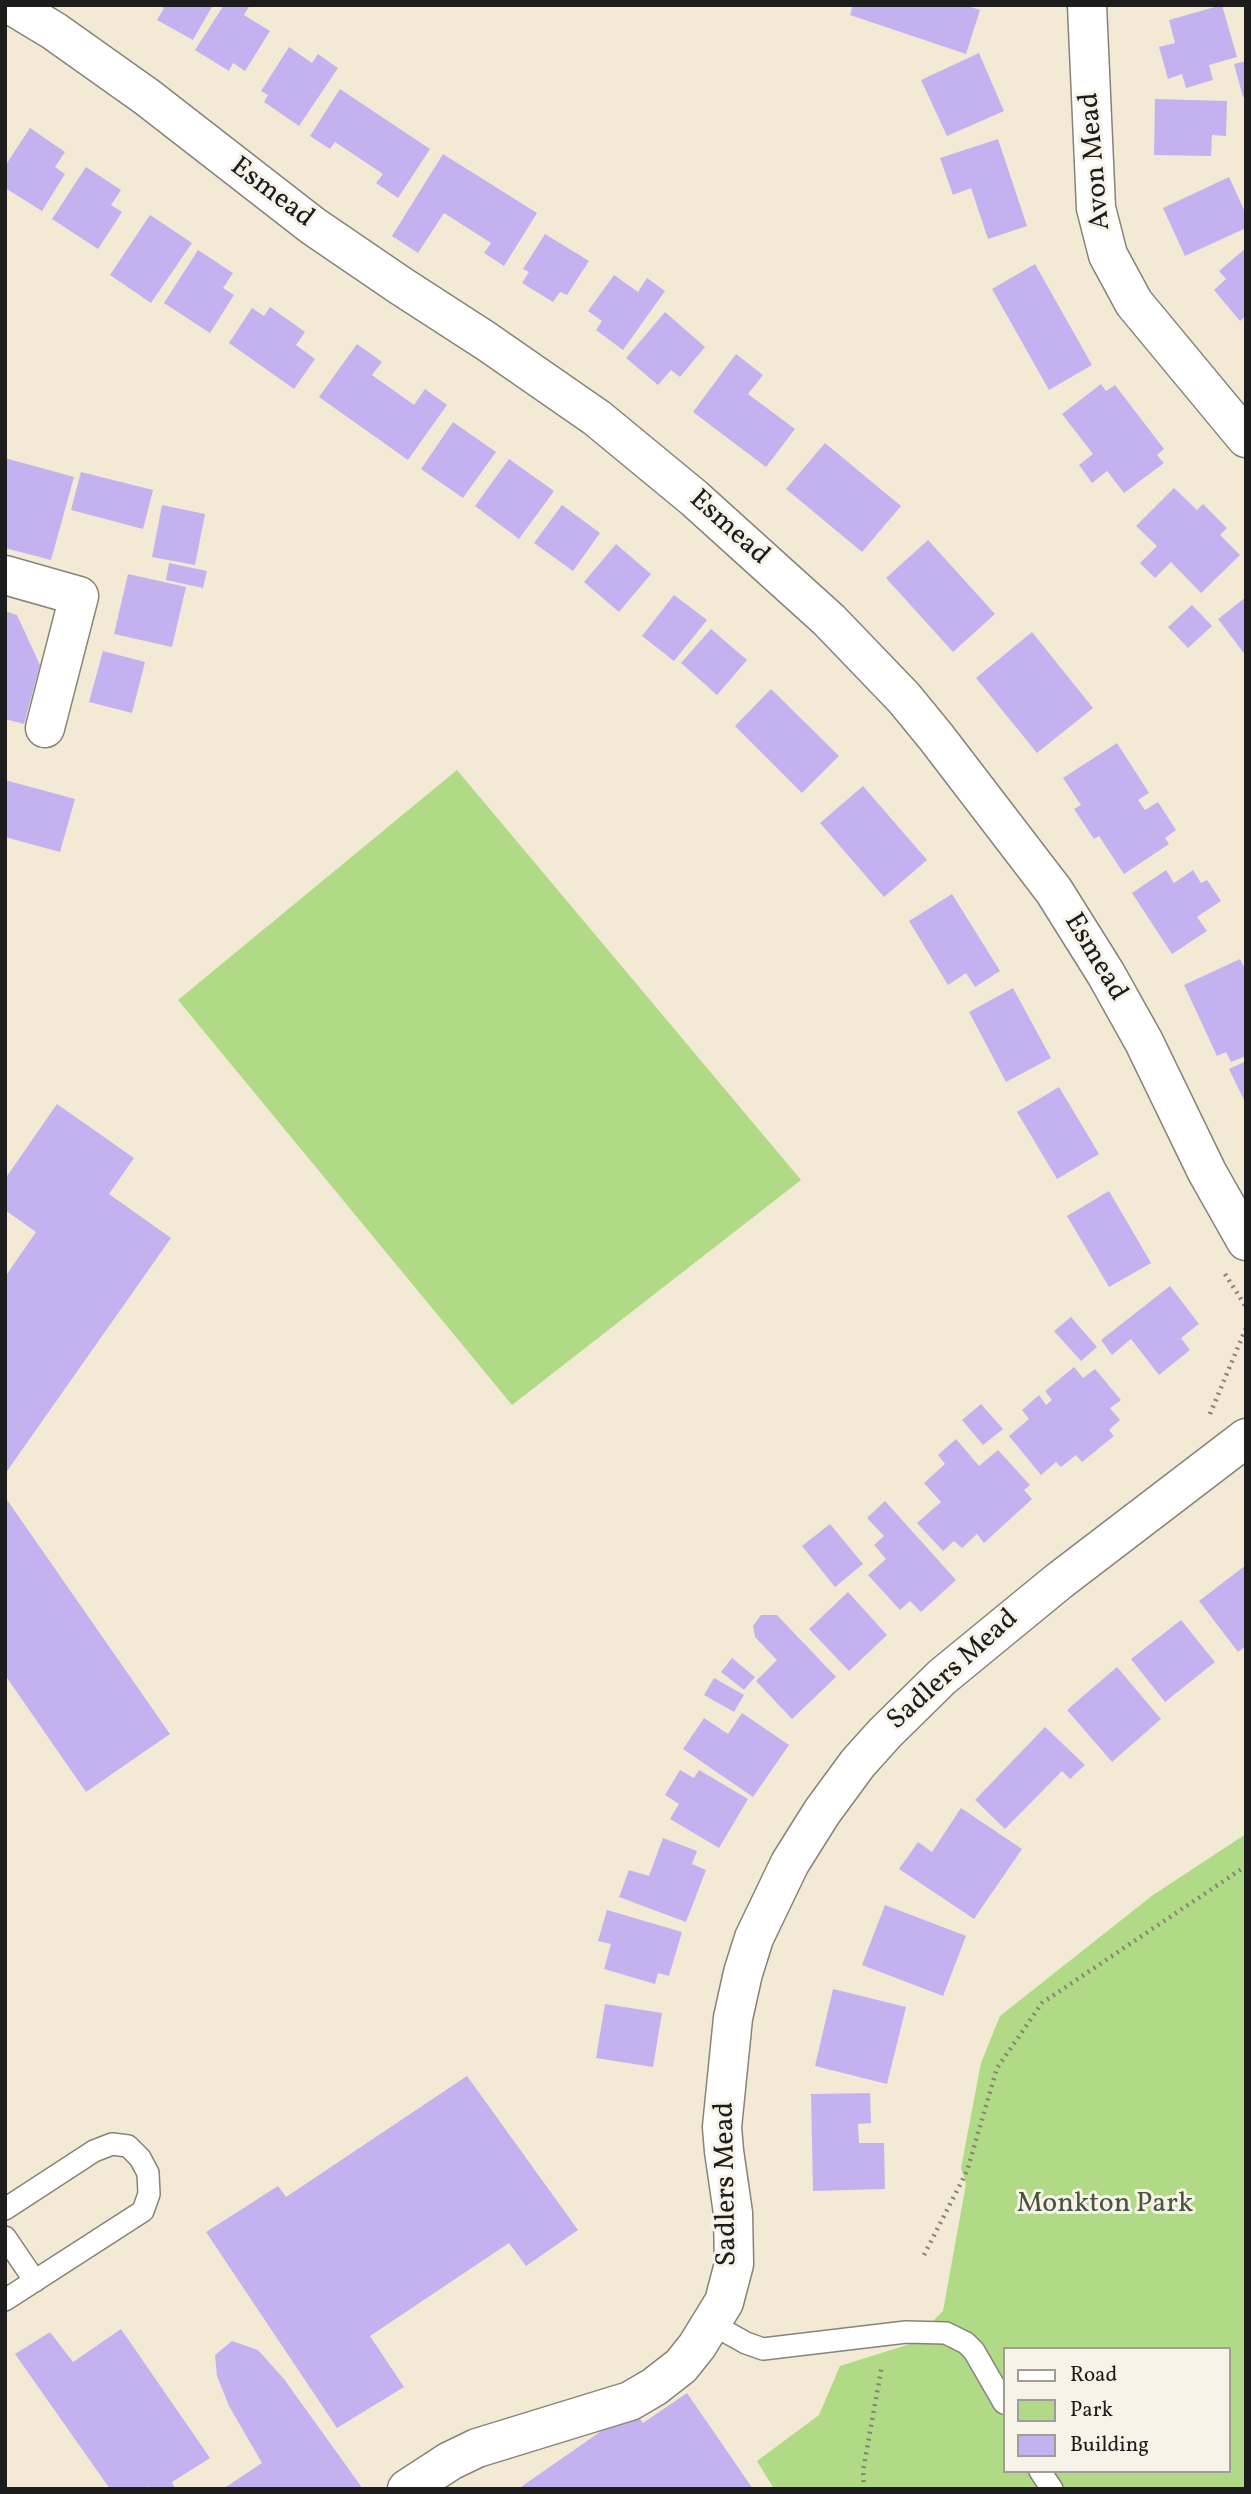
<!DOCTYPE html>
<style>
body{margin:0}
#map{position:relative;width:1251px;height:2494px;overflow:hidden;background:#f2ead5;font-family:Vollkorn,serif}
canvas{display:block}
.frame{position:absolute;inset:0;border:7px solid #1c1c1c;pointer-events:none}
.legend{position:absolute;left:1003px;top:2347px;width:228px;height:126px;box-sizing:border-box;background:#f7f3e8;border:2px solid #9f9d96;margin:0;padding:9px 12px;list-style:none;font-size:21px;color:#1c1c1c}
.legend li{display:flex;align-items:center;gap:14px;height:35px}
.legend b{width:35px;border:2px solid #9f9d96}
</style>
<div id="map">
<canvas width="1251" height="2494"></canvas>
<div class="frame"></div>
<ul class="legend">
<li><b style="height:9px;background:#fff"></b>Road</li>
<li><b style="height:19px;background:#b0da85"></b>Park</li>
<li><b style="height:19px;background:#c4b2f0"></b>Building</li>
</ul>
</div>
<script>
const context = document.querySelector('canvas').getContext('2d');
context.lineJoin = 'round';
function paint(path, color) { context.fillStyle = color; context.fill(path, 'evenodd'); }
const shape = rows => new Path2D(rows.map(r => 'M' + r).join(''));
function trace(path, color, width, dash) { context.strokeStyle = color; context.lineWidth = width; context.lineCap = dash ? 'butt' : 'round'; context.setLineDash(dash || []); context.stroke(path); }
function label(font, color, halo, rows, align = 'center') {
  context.font = font + ' Vollkorn,serif'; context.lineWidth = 6; context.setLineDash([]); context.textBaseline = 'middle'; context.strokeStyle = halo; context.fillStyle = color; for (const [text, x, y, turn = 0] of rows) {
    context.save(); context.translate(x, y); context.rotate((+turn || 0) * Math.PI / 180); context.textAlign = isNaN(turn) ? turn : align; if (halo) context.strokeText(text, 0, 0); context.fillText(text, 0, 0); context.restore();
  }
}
paint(shape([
 [457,770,801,1180,512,1405,178,1000],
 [1246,1834,1246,2489,774,2489,757,2461,819,2415,840,2366,910,2344,943,2311,966,2184,961,2168,981,2063,1000,2016,1153,1895],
 [1004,2349,1228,2349,1228,2471,1004,2471]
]), '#b0da85');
paint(shape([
 [159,5,213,5,193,40,157,20,164,8],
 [224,5,250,5,244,15,270,31,245,71,233,63,229,71,195,50],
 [853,5,965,5,980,10,966,54,850,15],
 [1222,5,1237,57,1209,65,1213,80,1186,88,1182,74,1168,79,1159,47,1175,43,1169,20],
 [289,47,312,63,318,54,338,68,299,126,264,102,268,95,261,91],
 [979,53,1004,111,947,136,921,80],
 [1246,61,1246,96,1243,97,1234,64],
 [340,89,430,149,398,198,376,183,383,174,335,142,330,149,310,136],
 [1155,99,1227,101,1226,136,1212,135,1211,156,1154,155],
 [30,128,65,152,55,167,65,174,42,211,5,188,5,166],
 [998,139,1027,226,988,239,971,188,953,195,940,158],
 [443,154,537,213,504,266,484,253,491,243,444,213,418,253,392,236],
 [86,167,121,190,111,205,122,212,98,249,52,219],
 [1229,177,1246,214,1246,228,1185,256,1163,208],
 [150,215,192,243,151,303,110,275],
 [545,234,589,261,567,295,560,292,553,302,522,283,529,272,523,269],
 [1246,248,1246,316,1240,321,1214,290,1226,279,1219,271],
 [198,250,233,273,223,288,234,295,210,333,164,303],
 [1035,264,1092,365,1049,390,992,289],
 [614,275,638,292,647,278,665,291,623,350,596,330,602,321,588,311],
 [270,307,305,332,296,345,315,359,294,389,229,343,252,308,264,316],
 [665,312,705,347,680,377,671,370,658,385,626,358],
 [357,344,382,362,372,375,414,405,425,389,447,405,408,460,319,397],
 [736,354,763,375,748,394,795,429,766,467,693,412],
 [1101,384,1106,391,1115,385,1164,449,1157,455,1164,463,1124,493,1107,471,1092,483,1079,465,1093,454,1062,414],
 [453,422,496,452,463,498,421,469],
 [825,443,901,506,862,552,786,489],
 [5,458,74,477,51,560,5,548],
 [509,459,554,491,519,539,475,506],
 [81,472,153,490,143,529,71,510],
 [1174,488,1197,510,1203,504,1227,528,1220,535,1240,555,1201,593,1171,562,1155,578,1140,563,1157,546,1136,526],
 [162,505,205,514,195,565,152,557],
 [562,505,600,533,573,571,534,543],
 [928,540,995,614,953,652,886,578],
 [616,544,651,574,619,612,584,582],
 [169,563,207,571,203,588,166,580],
 [128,574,186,587,172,647,114,634],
 [674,595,707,620,674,661,642,636],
 [1246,597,1246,656,1218,619],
 [1192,605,1212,626,1188,648,1168,627],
 [5,611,17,615,40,665,24,724,5,719],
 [711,629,747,660,717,695,681,663],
 [1032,632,1093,708,1037,753,976,678],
 [103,651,145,662,132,713,89,702],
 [771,689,839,756,802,793,735,726],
 [1117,743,1149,793,1138,800,1145,810,1158,802,1176,830,1165,838,1169,844,1124,874,1099,836,1094,839,1074,809,1081,805,1063,778],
 [5,780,75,799,60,852,5,837],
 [863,786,927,860,884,897,820,823],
 [1166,870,1174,883,1193,870,1201,883,1207,880,1221,901,1197,917,1207,931,1172,954,1132,893],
 [952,894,1000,971,975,987,966,973,948,985,909,921],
 [1240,959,1246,971,1246,1056,1231,1062,1226,1052,1217,1056,1184,985],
 [1013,988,1051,1058,1006,1082,969,1012],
 [1246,1061,1246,1104,1229,1069],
 [1059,1087,1099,1154,1057,1179,1017,1112],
 [57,1104,134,1158,109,1194,171,1238,5,1474,5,1277,36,1232,5,1210,5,1179],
 [1109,1191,1151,1263,1109,1287,1067,1216],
 [1170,1286,1199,1324,1181,1338,1190,1350,1159,1375,1131,1339,1112,1355,1101,1340],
 [1071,1317,1097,1347,1081,1361,1054,1331],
 [1074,1367,1083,1378,1095,1369,1121,1400,1110,1408,1120,1420,1109,1430,1114,1436,1082,1462,1076,1455,1061,1467,1056,1462,1041,1475,1009,1436,1029,1419,1022,1410,1039,1395,1046,1405,1052,1400,1045,1391],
 [981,1404,1003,1429,983,1445,962,1420],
 [956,1439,979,1466,998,1450,1030,1485,1024,1490,1032,1499,984,1543,977,1534,962,1548,954,1541,943,1551,917,1523,941,1502,924,1483,945,1464,938,1455],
 [5,1497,170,1734,86,1792,5,1675],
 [885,1501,956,1580,921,1612,910,1601,900,1610,868,1575,886,1559,874,1545,884,1536,867,1518],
 [830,1524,863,1564,835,1587,802,1546],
 [1246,1565,1246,1646,1238,1652,1199,1601],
 [848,1592,887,1635,849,1671,809,1629],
 [761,1615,777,1615,836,1677,792,1719,756,1681,777,1660,755,1637,753,1626],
 [1181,1620,1215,1662,1165,1702,1131,1659],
 [732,1658,755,1677,744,1690,721,1672],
 [1117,1667,1161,1719,1112,1762,1067,1710],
 [714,1678,744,1695,734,1712,704,1695],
 [742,1713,789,1745,753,1797,683,1749,704,1718,728,1734],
 [1045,1727,1085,1765,1070,1779,1062,1771,1005,1829,975,1800],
 [680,1770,694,1778,699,1770,748,1799,719,1848,670,1819,679,1804,665,1795],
 [961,1808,1022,1849,974,1919,899,1869,918,1842,932,1852],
 [663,1838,697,1851,692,1864,706,1870,686,1922,619,1897,629,1870,649,1876],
 [885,1905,966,1936,943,1996,862,1965],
 [607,1910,682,1932,669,1976,658,1973,655,1984,604,1969,611,1944,598,1941],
 [833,1989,906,2007,887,2084,815,2066],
 [605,2004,662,2013,653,2067,596,2058],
 [467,2076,578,2230,526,2266,509,2243,370,2336,404,2387,337,2428,206,2232,278,2186,286,2197],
 [870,2093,871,2123,858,2124,859,2143,884,2143,885,2189,813,2191,811,2094],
 [121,2329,210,2458,172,2482,175,2489,151,2489,149,2486,145,2489,110,2489,15,2354,50,2332,73,2362],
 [232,2341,258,2350,284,2379,363,2489,223,2489,262,2463,229,2406,217,2376,215,2355],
 [687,2393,753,2489,518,2489,633,2409,643,2423]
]), '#c4b2f0');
const lane = shape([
 [5,2209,94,2151,112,2144,128,2146,140,2158,148,2173,149,2194,143,2211,5,2300],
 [5,2237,35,2281],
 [712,2324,746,2343,763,2349,906,2332,946,2333,966,2343,974,2351,1004,2403],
 [1040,2471,1052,2489]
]);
const street = shape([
 [11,5,54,31,147,97,313,226,401,286,486,341,597,418,694,498,829,620,904,698,936,737,1054,891,1106,974,1144,1042,1207,1172,1246,1241],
 [1087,5,1096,208,1108,255,1134,303,1246,438],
 [5,575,79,596,45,728],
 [407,2489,450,2461,477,2448,630,2401,654,2387,681,2366,697,2346,724,2302,734,2264,733,2213,724,2151,722,2127,733,2018,743,1973,754,1938,790,1863,822,1812,858,1763,885,1733,942,1677,1059,1581,1246,1438]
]);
trace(lane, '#878378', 24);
trace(street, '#878378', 41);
trace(shape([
 [1225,1274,1246,1307],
 [1210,1414,1246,1328],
 [924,2255,967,2171,997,2068,1042,2003,1246,1866],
 [864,2489,863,2471,882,2365]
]), '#878378', 4.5, [2, 5]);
trace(lane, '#fff', 21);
trace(street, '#fff', 38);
label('28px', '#1c1c1c', '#f7f3e8', [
 ["Avon Mead",1097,161,-95],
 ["Esmead",271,194,37],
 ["Esmead",728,529,42],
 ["Esmead",1094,958,59],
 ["Sadlers Mead",954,1671,-42],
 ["Sadlers Mead",728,2184,-91]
]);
label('28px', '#48553c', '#f7f3e8', [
 ["Monkton Park",1105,2206]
]);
</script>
